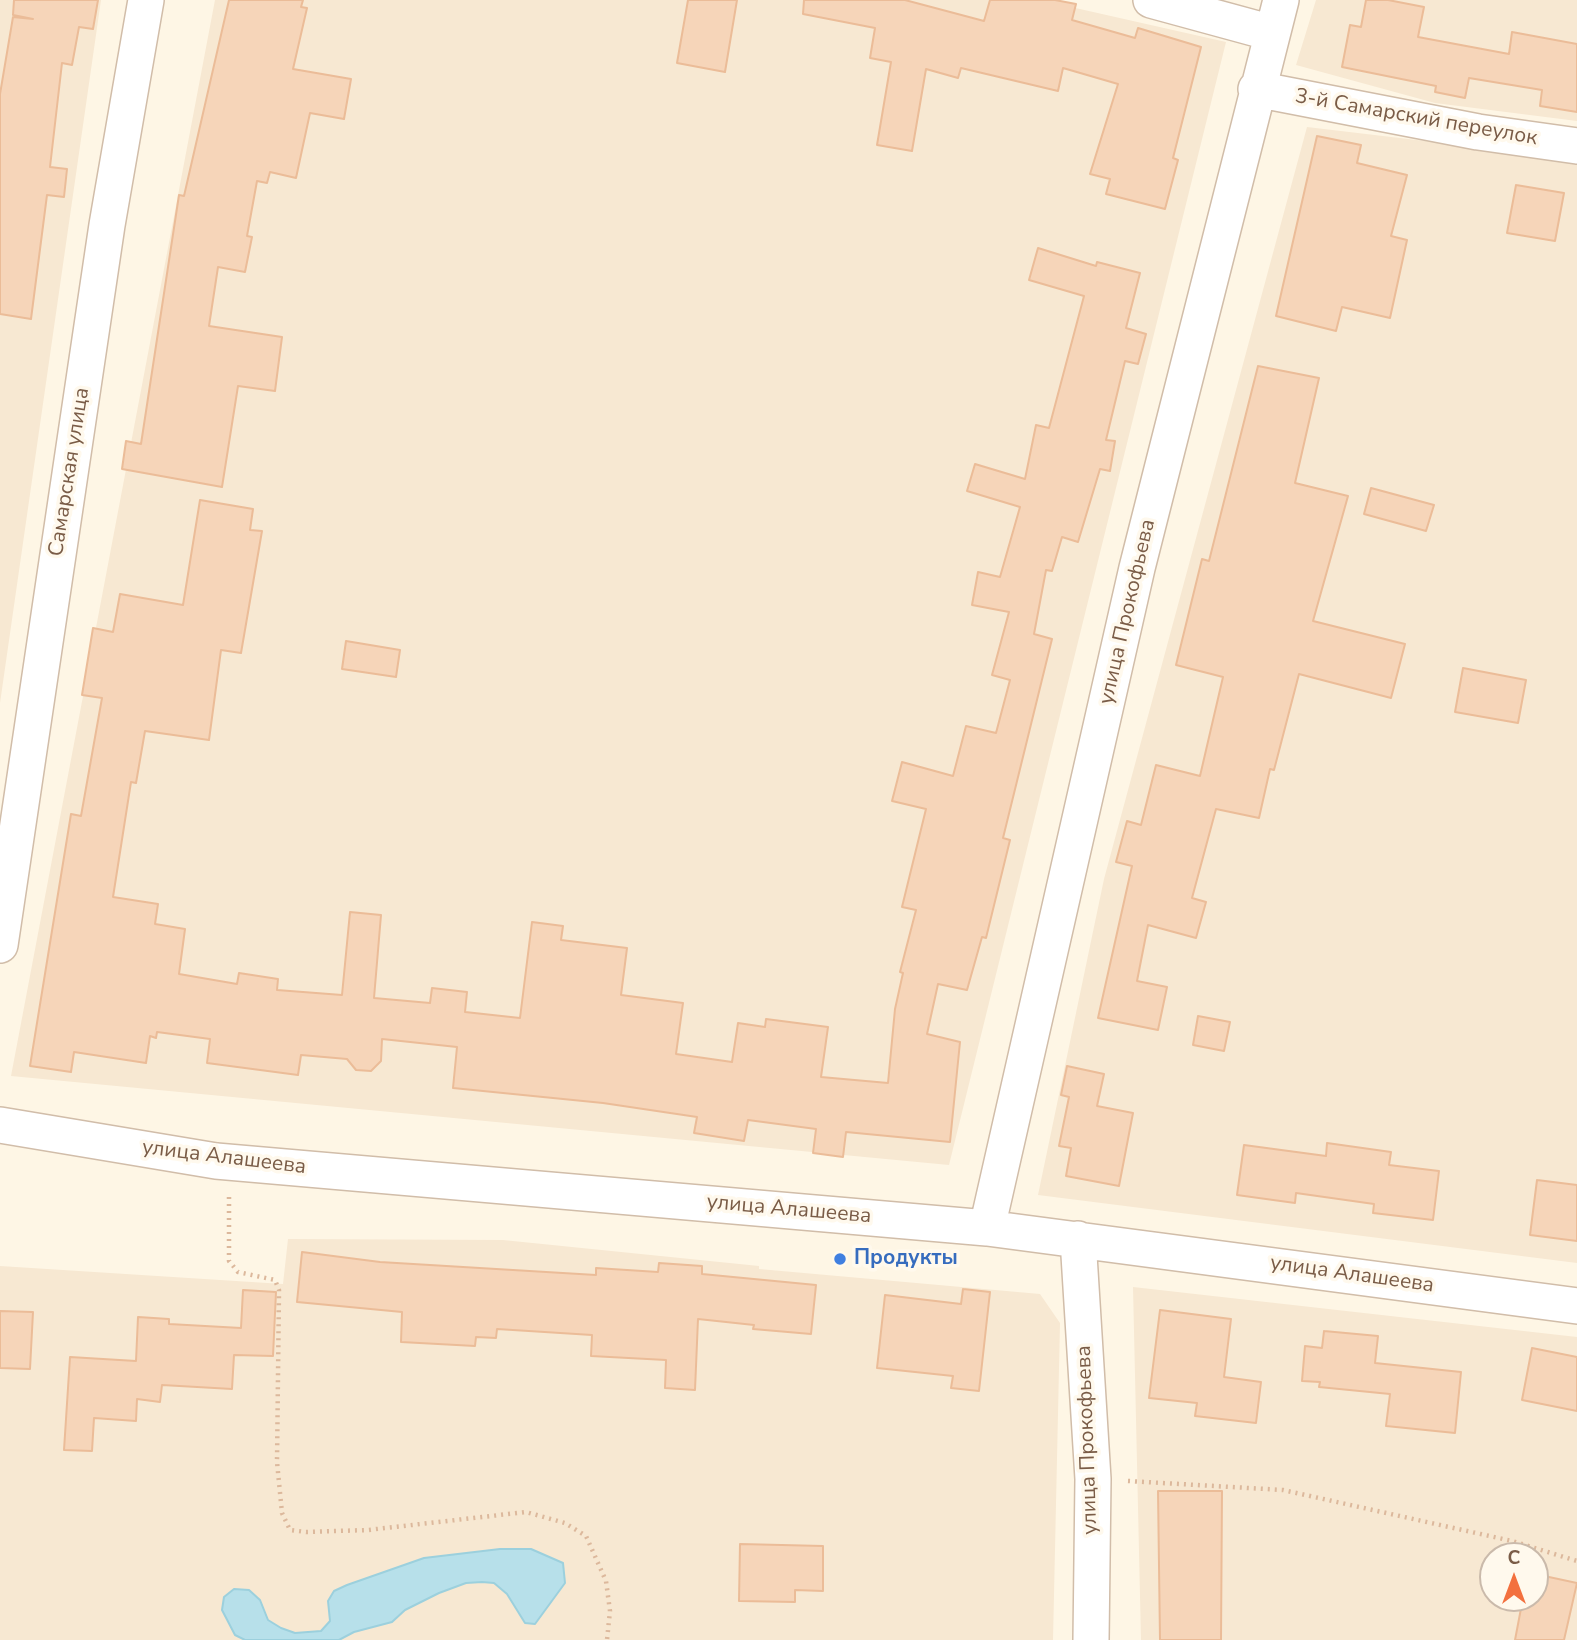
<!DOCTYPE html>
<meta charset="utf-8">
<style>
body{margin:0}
#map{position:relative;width:1577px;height:1640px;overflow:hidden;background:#fef6e5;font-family:"Nunito Sans",sans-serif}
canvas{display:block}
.north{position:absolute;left:1479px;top:1542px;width:70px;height:70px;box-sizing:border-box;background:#fff9ed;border:2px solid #cabaab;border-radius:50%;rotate:0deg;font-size:19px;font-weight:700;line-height:28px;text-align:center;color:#7a5c47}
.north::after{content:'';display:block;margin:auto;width:24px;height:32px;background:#f3703e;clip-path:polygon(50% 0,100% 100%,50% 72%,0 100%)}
</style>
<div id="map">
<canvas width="1577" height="1640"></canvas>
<div class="north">С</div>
</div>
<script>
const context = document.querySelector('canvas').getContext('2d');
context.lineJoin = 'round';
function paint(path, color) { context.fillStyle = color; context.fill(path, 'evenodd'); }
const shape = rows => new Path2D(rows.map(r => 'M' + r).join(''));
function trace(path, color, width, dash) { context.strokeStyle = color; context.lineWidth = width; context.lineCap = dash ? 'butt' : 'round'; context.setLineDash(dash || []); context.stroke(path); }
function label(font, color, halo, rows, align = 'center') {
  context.font = font + ' "Nunito Sans",sans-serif'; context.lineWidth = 7; context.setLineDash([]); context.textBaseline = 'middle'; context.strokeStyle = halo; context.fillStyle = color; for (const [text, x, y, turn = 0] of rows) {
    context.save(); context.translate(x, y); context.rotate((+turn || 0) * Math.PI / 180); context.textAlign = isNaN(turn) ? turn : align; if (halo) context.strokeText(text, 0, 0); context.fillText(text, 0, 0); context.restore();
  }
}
paint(shape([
 [0,0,101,0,0,703],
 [215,0,1040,0,1226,42,949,1165,11,1076],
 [1316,0,1577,0,1577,121,1435,103,1296,65],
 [1307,127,1577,159,1577,1263,1038,1195,1104,879],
 [288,1239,503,1240,759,1266,759,1269,1040,1294,1060,1323,1053,1640,0,1640,0,1266,283,1284],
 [1133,1287,1577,1337,1577,1640,1141,1640],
 [1493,1556,1535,1556,1535,1598,1493,1598]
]), '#f7e8d2');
const water = shape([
 [500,1549,531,1549,563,1563,565,1583,535,1624,525,1623,507,1594,494,1583,482,1582,466,1583,439,1593,405,1610,392,1622,354,1632,339,1640,245,1640,235,1635,222,1610,224,1597,234,1589,249,1590,260,1600,268,1620,281,1628,295,1633,321,1631,330,1621,328,1601,334,1591,347,1585,424,1558,500,1549]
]);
paint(water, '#b7e0ea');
trace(water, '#9cd0dd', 2);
const building = shape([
 [14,0,98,0,93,29,79,27,72,65,62,63,50,167,67,169,64,197,47,195,31,319,0,314,0,94,13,17,33,19,13,15,14,0],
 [229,0,303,0,301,7,307,8,293,69,351,79,344,119,310,113,296,178,270,172,267,183,257,181,247,236,252,237,245,272,218,267,209,326,282,337,275,391,238,386,222,487,122,469,126,441,141,444,179,195,184,196,229,0],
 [688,0,737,0,725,72,677,63,688,0],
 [804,0,905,0,984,21,990,0,1055,0,1076,4,1072,20,1135,38,1138,28,1201,47,1173,158,1178,160,1165,209,1106,194,1110,179,1090,174,1118,84,1063,68,1058,91,961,68,958,78,926,69,912,151,877,145,891,62,870,58,875,28,803,14,804,0],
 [1366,0,1388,0,1424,7,1418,37,1509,54,1512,32,1577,44,1577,112,1540,106,1542,90,1469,78,1465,98,1435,92,1436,86,1342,67,1350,25,1361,27,1366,0],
 [1317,136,1361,145,1357,163,1407,175,1391,236,1407,240,1390,318,1342,307,1336,331,1276,316,1317,136],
 [1516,185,1564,193,1555,241,1507,233,1516,185],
 [1038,248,1096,266,1097,262,1140,273,1126,328,1146,334,1138,364,1125,361,1106,440,1115,441,1110,471,1100,469,1078,542,1062,537,1052,571,1046,570,1034,634,1052,639,1003,838,1010,840,986,938,982,937,967,990,938,984,927,1034,960,1042,950,1142,846,1132,843,1157,813,1153,816,1129,748,1120,744,1141,694,1133,697,1117,603,1103,453,1088,457,1047,382,1039,381,1061,371,1071,356,1070,347,1059,301,1055,298,1075,207,1063,210,1039,157,1032,156,1038,150,1036,146,1063,74,1052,71,1072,30,1066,71,814,81,816,102,698,82,695,93,628,113,632,120,594,183,605,200,500,253,509,250,530,262,531,241,653,221,650,209,740,145,731,136,783,131,782,113,897,158,904,155,924,185,929,179,974,237,984,239,973,278,979,277,990,342,995,350,912,381,915,374,998,430,1003,432,988,467,992,465,1012,520,1018,532,922,563,926,561,940,627,948,621,995,683,1003,676,1054,732,1062,738,1023,765,1027,766,1019,828,1027,821,1077,888,1083,895,1009,903,973,900,972,916,910,902,907,926,809,892,801,902,762,953,776,966,726,996,733,1010,680,992,675,1009,612,972,605,978,572,1000,577,1020,507,967,491,975,464,1025,479,1036,425,1049,428,1084,296,1029,280,1038,248],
 [1258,366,1319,378,1295,483,1348,496,1313,621,1405,644,1391,698,1299,674,1274,770,1270,769,1259,818,1216,809,1192,898,1206,902,1196,938,1148,925,1137,981,1167,987,1158,1030,1098,1018,1132,866,1116,862,1127,821,1141,825,1156,765,1200,776,1223,677,1176,665,1202,559,1209,561,1258,366],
 [1371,488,1434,505,1426,531,1364,514,1371,488],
 [346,641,400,650,396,677,342,669,346,641],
 [1463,668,1526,680,1518,723,1455,712,1463,668],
 [1198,1016,1230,1022,1224,1051,1193,1045,1198,1016],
 [1067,1066,1104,1074,1097,1106,1133,1113,1119,1186,1066,1176,1071,1148,1059,1146,1069,1097,1061,1095,1067,1066],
 [1327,1143,1391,1152,1389,1165,1439,1171,1433,1220,1373,1213,1374,1204,1296,1193,1295,1203,1237,1195,1244,1145,1326,1156,1327,1143],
 [1537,1180,1577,1185,1577,1241,1530,1235,1537,1180],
 [302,1252,380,1262,596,1275,596,1268,658,1272,659,1263,702,1266,702,1274,816,1285,811,1334,753,1329,754,1325,698,1319,695,1390,665,1388,666,1360,591,1356,592,1335,497,1329,496,1338,476,1337,475,1346,401,1342,402,1312,297,1302,302,1252],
 [963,1289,990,1292,979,1391,951,1388,953,1376,877,1368,885,1295,961,1304,963,1289],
 [243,1290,276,1292,273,1356,234,1355,232,1389,162,1385,160,1402,137,1399,136,1421,94,1418,92,1451,64,1450,70,1357,136,1361,138,1317,169,1319,169,1324,241,1328,243,1290],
 [1160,1310,1231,1319,1224,1377,1261,1382,1256,1423,1195,1416,1197,1403,1149,1398,1160,1310],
 [0,1311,33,1312,30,1369,0,1368,0,1311],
 [1324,1331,1378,1336,1375,1363,1461,1372,1455,1433,1386,1426,1390,1394,1319,1387,1320,1382,1302,1381,1305,1346,1322,1348,1324,1331],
 [1532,1348,1577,1357,1577,1411,1522,1400,1532,1348],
 [1158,1491,1222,1491,1221,1640,1160,1640,1158,1491],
 [740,1544,823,1546,823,1591,795,1590,795,1602,739,1601,740,1544],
 [1535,1574,1577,1583,1564,1640,1515,1640,1523,1598,1535,1598,1535,1574]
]);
paint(building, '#f6d5b9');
trace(building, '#ebbc98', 2);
const minor = shape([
 [1151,0,1272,33],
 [1256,89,1478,132,1577,146],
 [0,945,107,225,146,0],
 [0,1125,216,1161,987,1228,1577,1306],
 [987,1228,1137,568,1281,0],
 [1078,1239,1093,1479,1091,1640]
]);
trace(minor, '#d1bda9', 38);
trace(shape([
 [229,1197,229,1261,238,1272,275,1280,279,1290,277,1462,282,1513,290,1530,306,1532,368,1530,526,1512,565,1523,586,1536,606,1581,610,1611,607,1640],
 [1128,1481,1283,1490,1512,1541,1577,1561]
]), '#dcb89c', 4.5, [2, 5]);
trace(minor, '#fff', 35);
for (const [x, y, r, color] of [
 [840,1259,7,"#3f7fe0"]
]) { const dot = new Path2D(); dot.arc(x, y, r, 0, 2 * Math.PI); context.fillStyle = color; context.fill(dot); trace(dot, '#fff9ed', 2.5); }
label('21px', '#7a5c47', '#fff9ed', [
 ["3-й Самарский переулок",1416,118,10],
 ["Самарская улица",70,472,-81],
 ["улица Прокофьева",1128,612,-77],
 ["улица Алашеева",224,1158,7],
 ["улица Алашеева",789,1210,5],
 ["улица Алашеева",1352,1275,8],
 ["улица Прокофьева",1088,1440,-92]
]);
label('bold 21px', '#366cbe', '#fff9ed', [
 ["Продукты",854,1259]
], 'left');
</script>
